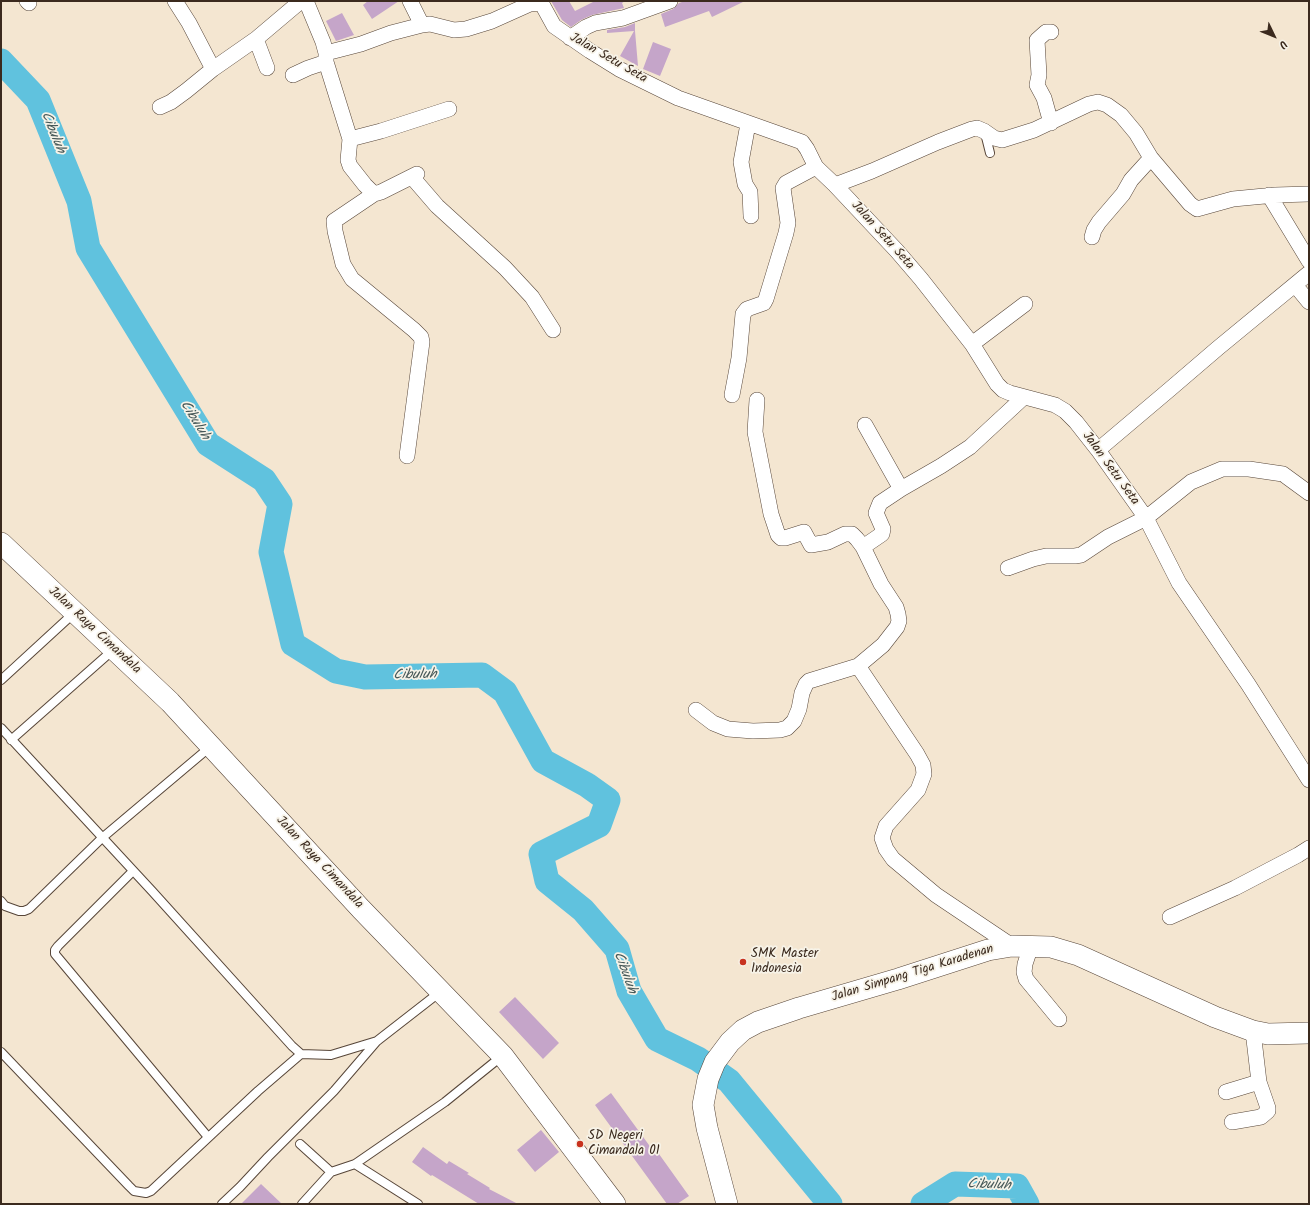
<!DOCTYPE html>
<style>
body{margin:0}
#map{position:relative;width:1310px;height:1205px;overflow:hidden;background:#f4e6d1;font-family:Kalam,sans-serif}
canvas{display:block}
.frame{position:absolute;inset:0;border:2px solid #3b2a1e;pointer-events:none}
.north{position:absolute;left:1254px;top:16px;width:40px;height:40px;-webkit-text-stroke:3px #f7f3e8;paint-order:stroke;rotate:133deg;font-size:11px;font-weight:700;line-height:16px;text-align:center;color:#3b2a1e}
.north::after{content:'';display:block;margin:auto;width:14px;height:18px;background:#3b2a1e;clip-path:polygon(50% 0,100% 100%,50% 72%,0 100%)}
</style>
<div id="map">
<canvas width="1310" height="1205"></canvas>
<div class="frame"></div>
<div class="north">U</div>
</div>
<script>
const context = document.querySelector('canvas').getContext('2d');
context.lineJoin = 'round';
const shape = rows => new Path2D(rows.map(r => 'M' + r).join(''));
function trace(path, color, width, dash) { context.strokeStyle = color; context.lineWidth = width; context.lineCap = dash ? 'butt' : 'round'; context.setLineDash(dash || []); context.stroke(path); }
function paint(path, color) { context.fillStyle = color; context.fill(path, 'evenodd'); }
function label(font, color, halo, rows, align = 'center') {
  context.font = font + ' Kalam,sans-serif'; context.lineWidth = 3.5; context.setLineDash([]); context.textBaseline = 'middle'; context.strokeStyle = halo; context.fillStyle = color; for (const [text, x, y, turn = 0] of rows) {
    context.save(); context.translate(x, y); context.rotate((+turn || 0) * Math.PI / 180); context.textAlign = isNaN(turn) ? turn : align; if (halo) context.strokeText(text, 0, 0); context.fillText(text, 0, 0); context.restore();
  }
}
trace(shape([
 [1,61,38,100,79,201,88,248,208,444,264,480,280,504,271,552,293,644,336,671,365,677,482,675,505,692,543,761,587,785,608,800,599,825,541,854,547,881,583,910,617,949,629,991,657,1039,698,1059,729,1081,830,1204],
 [923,1204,955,1184,1017,1186,1027,1204]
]), '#60c2de', 25);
paint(shape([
 [368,1,399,1,372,19,363,5],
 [551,1,569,1,575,11,595,1,625,1,622,3,624,8,592,15,581,20,571,27,562,20],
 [685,1,745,1,712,17,709,11,665,27,661,14,673,9,679,3],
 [342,13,354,35,336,41,326,21],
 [635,23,635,31,638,66,620,56,634,31,607,33,607,30,625,27],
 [653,42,671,49,660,76,643,69],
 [515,997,559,1043,543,1059,499,1012],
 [611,1093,657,1156,659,1154,689,1196,677,1204,667,1204,595,1105],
 [541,1130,559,1152,535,1172,517,1150],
 [423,1147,447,1164,449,1161,469,1173,467,1174,490,1188,489,1189,518,1204,479,1204,432,1175,431,1176,412,1162],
 [261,1184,282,1204,241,1204]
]), '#c5a5c9');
const lane = shape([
 [985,133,990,153],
 [1,680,74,613],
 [1,728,152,891,292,1046,301,1054,331,1055,377,1041],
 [11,740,113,650],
 [133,871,58,946,55,950,55,954,208,1137],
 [1,901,5,906,19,911,24,911,29,909,102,838,210,747],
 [1,1052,129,1186,134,1191,146,1193,151,1191,258,1091,301,1054],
 [300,1144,331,1172],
 [355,1164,418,1204],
 [222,1204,240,1187,268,1157,334,1091,377,1041,440,992],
 [302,1204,331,1172,355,1164,445,1102,502,1056]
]);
const street = shape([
 [27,1,29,3],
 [175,1,189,23,213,69],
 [306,1,323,42,326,53,361,44,391,33,422,25,430,24,454,30,466,29,492,21,530,4,539,3,543,6,554,26,590,51,619,69,678,98,802,142,807,149,816,167,835,185,897,251,921,279,972,344,997,384,1003,390,1010,393,1055,405,1065,411,1076,422,1098,450,1146,518,1179,583,1248,684,1309,780],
 [410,1,422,25],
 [570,38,586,27,595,23,623,18,670,1],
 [256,39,267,68],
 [326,53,326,62,350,139,348,160,350,166,365,185,374,194,334,221,335,231,343,264,352,279,414,330,421,337,422,342,407,456],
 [293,75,308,68,326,62],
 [160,107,171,102,186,91,213,69,256,39,301,1],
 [1051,123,1044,98,1037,85,1039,75,1037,40,1046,32,1051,32],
 [748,124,741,162,745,184,750,192,751,216],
 [350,139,381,131,449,109],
 [412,177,437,206,505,268,532,297,553,330],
 [835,185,872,171,938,142,972,129,977,128,984,131,994,138,1002,140,1034,130,1089,104,1098,102,1107,105,1121,115,1136,133,1151,158,1190,204,1197,209,1233,199,1275,195,1309,194],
 [374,194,381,192,417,174],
 [1269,195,1309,261],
 [1092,237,1094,230,1099,222,1123,194,1131,180,1151,158],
 [1295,285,1309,302],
 [972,344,1025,304],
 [732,395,739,358,743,314,747,309,764,303,766,299,786,233,788,223,783,188,786,183,816,167],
 [757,400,755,432,771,514,778,535,781,538,785,538,804,532,811,545,828,542,845,534,852,534,857,539,863,547],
 [865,425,901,489],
 [1098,450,1169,390,1218,348,1309,273],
 [1008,568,1033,559,1046,556,1075,556,1081,555,1108,537,1146,518,1191,482,1222,469,1249,469,1283,474,1309,493],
 [696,710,713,723,728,729,753,731,780,730,787,728,794,721,799,709,802,693,806,684,809,681,858,666],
 [1170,917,1235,888,1298,855,1309,848],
 [1012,946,936,895,893,859,886,849,882,838,886,826,918,790,924,774,923,765,917,754,858,666,883,645,897,627,899,621,898,614,896,607,881,584,863,547,882,534,883,529,876,513,880,503,901,489,941,466,970,447,1024,397],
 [1031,946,1025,964,1024,972,1026,979,1059,1019],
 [1226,1092,1259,1082],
 [1232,1122,1261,1117,1268,1111,1268,1108,1259,1082,1253,1031]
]);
const secondary = shape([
 [1,543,170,702,361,909,503,1056,615,1204],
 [727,1204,707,1128,703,1105,708,1079,715,1062,730,1042,743,1030,758,1022,799,1008,898,979,988,950,1012,946,1051,947,1078,955,1215,1017,1253,1031,1268,1034,1309,1033]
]);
trace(lane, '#574639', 10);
trace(street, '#574639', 16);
trace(secondary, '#574639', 22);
trace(lane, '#fff', 8);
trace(street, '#fff', 15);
trace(secondary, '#fff', 21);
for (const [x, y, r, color] of [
 [743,962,4,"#c8321e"],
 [580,1144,4,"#c8321e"]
]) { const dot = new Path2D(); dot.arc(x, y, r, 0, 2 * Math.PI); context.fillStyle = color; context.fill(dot); trace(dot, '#f7f3e8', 1.5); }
label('13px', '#3b2a1e', '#f7f3e8', [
 ["Jalan Setu Seta",608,59,30],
 ["Jalan Setu Seta",882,236,48],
 ["Jalan Setu Seta",1110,469,54],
 ["Jalan Raya Cimandala",94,631,43],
 ["Jalan Raya Cimandala",319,863,47],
 ["Jalan Simpang Tiga Karadenan",913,974,-17]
]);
label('13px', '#3b2a1e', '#f7f3e8', [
 ["SMK Master",751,955],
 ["Indonesia",751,970],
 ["SD Negeri",588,1137],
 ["Cimandala 01",588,1152]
], 'left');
label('italic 14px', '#465858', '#f7f3e8', [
 ["Cibuluh",52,133,68],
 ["Cibuluh",194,421,58],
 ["Cibuluh",415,676,-1],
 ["Cibuluh",624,973,70],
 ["Cibuluh",989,1186,2]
]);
</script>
